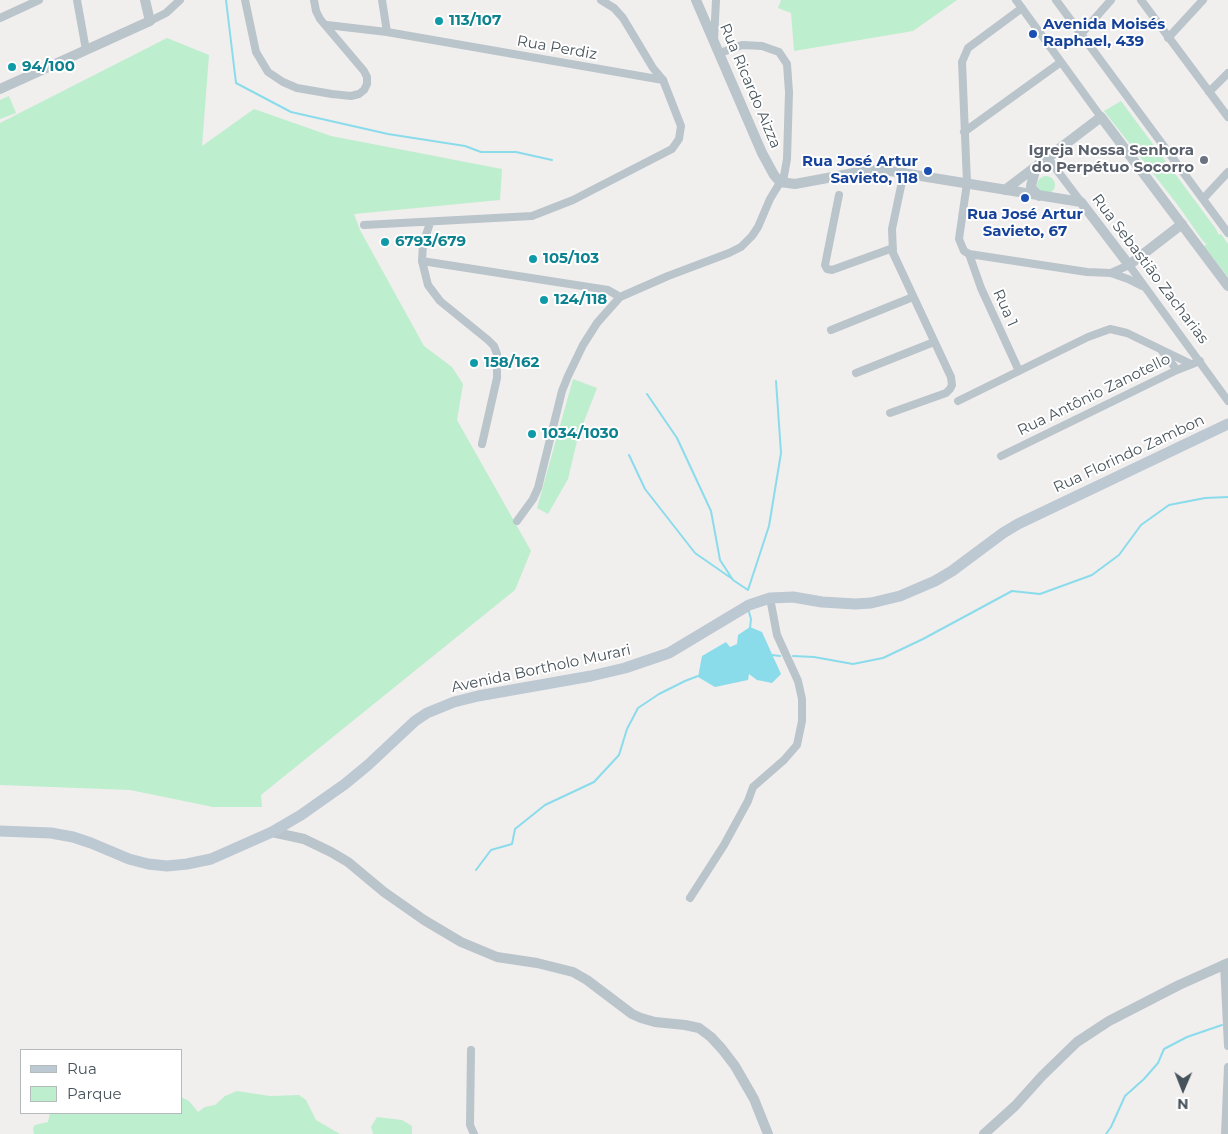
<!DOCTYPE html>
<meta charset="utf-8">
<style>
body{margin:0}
#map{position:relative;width:1228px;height:1134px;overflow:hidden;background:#f1eeee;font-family:Montserrat,sans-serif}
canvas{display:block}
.legend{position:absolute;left:20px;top:1049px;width:162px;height:65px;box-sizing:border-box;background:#fff;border:1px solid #b5babd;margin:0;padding:6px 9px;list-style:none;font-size:15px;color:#47535b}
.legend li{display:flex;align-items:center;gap:10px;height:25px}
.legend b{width:25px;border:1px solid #b5babd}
.north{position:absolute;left:1158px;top:1064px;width:50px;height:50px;-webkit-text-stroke:4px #fff;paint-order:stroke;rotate:181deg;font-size:14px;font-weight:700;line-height:20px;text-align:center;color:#47535b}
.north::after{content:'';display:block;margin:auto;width:18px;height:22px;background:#47535b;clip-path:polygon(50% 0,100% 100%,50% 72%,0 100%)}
</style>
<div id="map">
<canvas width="1228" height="1134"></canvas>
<ul class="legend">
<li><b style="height:6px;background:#bcc8d2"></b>Rua</li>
<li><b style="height:14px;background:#bdeecd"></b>Parque</li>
</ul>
<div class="north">N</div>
</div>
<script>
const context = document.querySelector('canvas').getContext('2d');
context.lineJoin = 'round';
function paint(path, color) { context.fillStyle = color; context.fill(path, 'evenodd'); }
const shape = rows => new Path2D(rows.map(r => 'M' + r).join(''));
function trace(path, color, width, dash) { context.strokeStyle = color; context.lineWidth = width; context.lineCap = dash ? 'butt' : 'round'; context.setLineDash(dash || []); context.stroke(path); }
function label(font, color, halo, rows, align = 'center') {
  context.font = font + ' Montserrat,sans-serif'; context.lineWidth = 4; context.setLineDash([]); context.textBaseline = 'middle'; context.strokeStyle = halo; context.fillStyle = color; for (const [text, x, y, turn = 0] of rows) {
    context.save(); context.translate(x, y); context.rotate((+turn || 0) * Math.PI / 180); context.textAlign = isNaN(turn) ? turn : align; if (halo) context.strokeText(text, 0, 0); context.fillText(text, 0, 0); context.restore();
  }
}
paint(shape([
 [781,0,957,0,913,31,794,51,791,13,778,8],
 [167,38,209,55,202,146,254,109,331,136,502,169,500,200,354,214,360,230,424,346,452,367,463,384,457,420,531,551,515,590,261,795,262,807,213,807,130,790,0,785,0,123],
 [9,96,16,113,0,119,0,100],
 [1121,101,1216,229,1219,235,1221,234,1228,244,1228,277,1204,246,1211,241,1206,244,1203,241,1177,204,1104,111],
 '1037 185a9 9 0 1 1 18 0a9 9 0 1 1-18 0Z',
 [573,379,597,388,578,437,568,479,548,514,537,508],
 [237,1091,270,1096,299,1095,306,1100,316,1120,340,1134,34,1134,33,1128,35,1125,48,1122,50,1113,181,1113,181,1097,189,1101,198,1112,205,1107,215,1105,225,1096],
 [377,1117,402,1120,412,1126,412,1134,373,1134,371,1127]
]), '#bdeecd');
paint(shape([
 [750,627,762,632,781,674,772,683,757,680,749,674,748,680,715,687,698,677,702,656,726,642,730,647,737,644,738,635]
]), '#8adceb');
trace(shape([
 [226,0,236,83,291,112,388,134,465,146,481,152,516,152,552,160],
 [647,394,677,438,711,511,720,560,733,580,748,590,769,526,781,453,776,381],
 [629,455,645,489,695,553,731,578],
 [749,612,751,619,750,628],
 [772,655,780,656],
 [793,656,814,657,853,664,883,658,923,639,1012,591,1040,594,1092,575,1119,555,1141,525,1169,505,1205,498,1228,497],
 [476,870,491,850,512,844,515,829,545,805,594,782,619,755,627,729,638,708,659,694,685,681,698,676],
 [1106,1134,1111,1127,1125,1096,1144,1079,1158,1063,1164,1049,1187,1037,1222,1025]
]), '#8adceb', 2);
trace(shape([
 [77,0,86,50],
 [245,0,256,52,268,72,283,82,297,88,332,94,351,96,359,94,364,90,367,84,367,77,364,71,320,19,316,11,314,0],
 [382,0,387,32],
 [1016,0,1101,117],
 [1056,0,1228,233],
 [1141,0,1228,117],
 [0,18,39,0],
 [150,21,166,13,180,0],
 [327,25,387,32,663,80],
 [1081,34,1111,0],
 [1168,38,1203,0],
 [714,40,716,0],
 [1209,92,1228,73],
 [964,132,1061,62],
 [1047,157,1081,202],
 [839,195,825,265,827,269,832,270,893,248],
 [1203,199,1228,172],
 [430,223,423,244,422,261,428,285,440,301,488,340,494,346,497,354,497,378,482,444],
 [364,225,532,216,573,200,672,149,679,139,681,126,663,80,653,68,623,18,614,8,601,0],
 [969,254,964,251,959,239,967,183,962,62,968,48,1022,8],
 [969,254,1087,272,1111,273,1128,279,1142,286],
 [969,254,981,288,1019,371],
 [422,261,608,290,620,297],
 [1111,273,1129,265,1228,401],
 [831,330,913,297],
 [1162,351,1177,370],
 [856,373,934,342],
 [958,401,1088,337,1110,329,1127,333,1191,364],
 [890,413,946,393,950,389,952,385,951,377,893,253,892,229,904,172],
 [1001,456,1177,370,1200,361],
 [517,521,533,499,538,488,562,391,568,376,583,345,597,323,620,297,668,276,729,253,741,247,752,236,758,227,770,199,784,176,787,159,789,92,787,64,779,52,762,46,742,45,720,53],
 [690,898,724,845,748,801,753,787,784,760,797,745,802,721,802,699,798,681,777,635,770,598],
 [1224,964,1228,1046],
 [471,1050,470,1125,474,1134],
 [1225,1134,1228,1067]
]), '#bac4cb', 8);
trace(shape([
 [696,0,762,153,774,175,780,182,795,184,870,170,884,170,1081,202,1129,265,1182,224],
 [0,89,150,21,145,0],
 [1036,167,1031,186,1033,190,1039,196],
 [1005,190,1101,117,1228,286],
 [272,832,304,839,331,852,348,862,384,892,424,920,461,942,497,957,537,963,573,972,587,980,632,1014,641,1018,655,1022,685,1025,699,1028,711,1037,722,1049,735,1066,754,1099,768,1134],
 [984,1134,1015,1106,1042,1076,1077,1042,1109,1021,1179,985,1228,963]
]), '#bac4cb', 10);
trace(shape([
 [0,831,51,833,73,837,91,843,129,859,148,864,167,866,187,864,211,859,272,832,301,815,345,784,368,765,415,721,427,713,454,702,478,696,591,676,625,668,669,653,749,605,770,598,793,597,822,602,855,604,871,603,900,596,935,581,952,571,1003,533,1018,524,1228,424]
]), '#bcc8d2', 11);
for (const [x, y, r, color] of [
 [439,21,5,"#0f9aa8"],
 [1033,34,5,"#1a4fb4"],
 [12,67,5,"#0f9aa8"],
 [1204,160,5,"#6b7280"],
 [928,171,5,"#1a4fb4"],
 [1025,198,5,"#1a4fb4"],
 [385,242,5,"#0f9aa8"],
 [533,259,5,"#0f9aa8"],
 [544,300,5,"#0f9aa8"],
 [474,363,5,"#0f9aa8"],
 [532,434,5,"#0f9aa8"]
]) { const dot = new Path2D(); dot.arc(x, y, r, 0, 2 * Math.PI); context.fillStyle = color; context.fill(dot); trace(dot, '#fff', 2); }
label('bold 15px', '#0d838f', '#fff', [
 ["113/107",449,21],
 ["94/100",22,67],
 ["6793/679",395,242],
 ["105/103",543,259],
 ["124/118",554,300],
 ["158/162",484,363],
 ["1034/1030",542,434]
], 'left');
label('bold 15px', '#164399', '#fff', [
 ["Avenida Moisés",1043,25],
 ["Raphael, 439",1043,42],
 ["Rua José Artur",918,162,"right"],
 ["Savieto, 118",918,179,"right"],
 ["Rua José Artur",1025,215,"center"],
 ["Savieto, 67",1025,232,"center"]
], 'left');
label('15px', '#47535b', '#fff', [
 ["Rua Perdiz",557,48,10],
 ["Rua Ricardo Aizza",750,86,67],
 ["Rua Sebastião Zacharias",1150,269,53],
 ["Rua 1",1005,308,66],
 ["Rua Antônio Zanotello",1094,395,-26],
 ["Rua Florindo Zambon",1129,454,-25],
 ["Avenida Bortholo Murari",541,669,-12]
]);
label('bold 15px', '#5b616d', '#fff', [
 ["Igreja Nossa Senhora",1194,151],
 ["do Perpétuo Socorro",1194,168]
], 'right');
</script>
